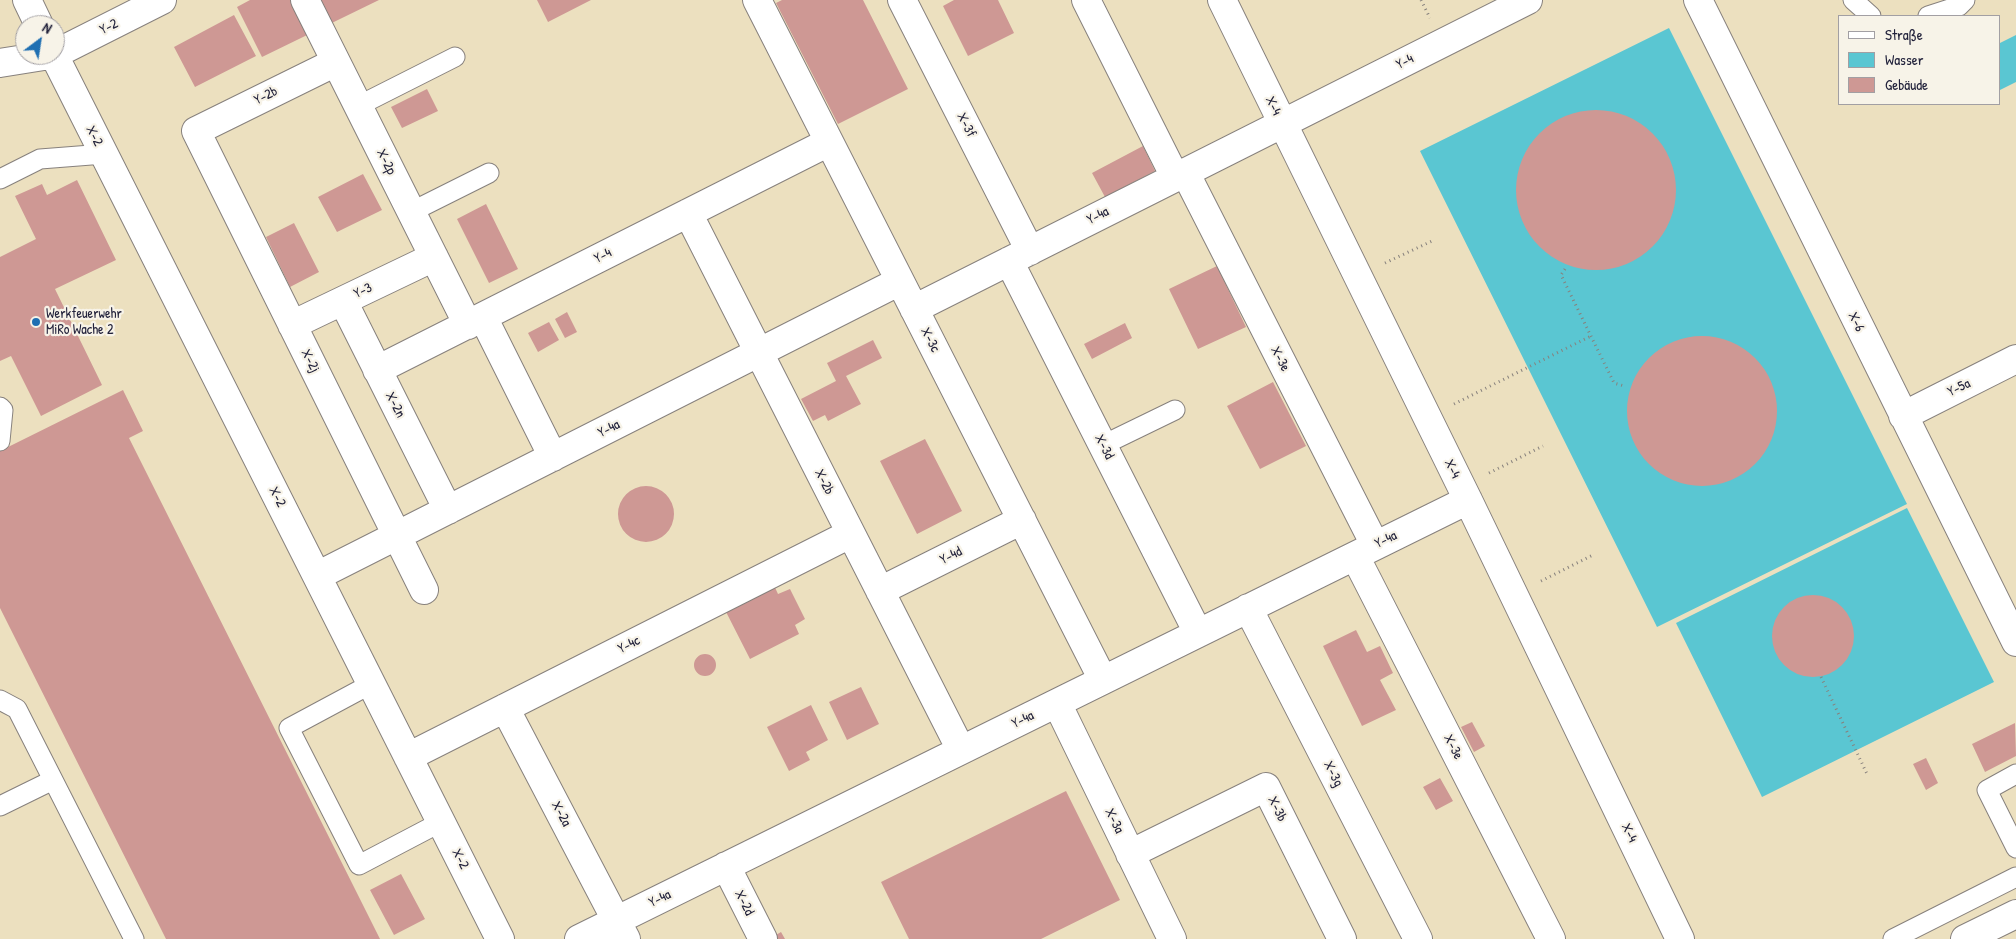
<!DOCTYPE html>
<meta charset="utf-8">
<style>
body{margin:0}
#map{position:relative;width:2016px;height:939px;overflow:hidden;background:#ece0bf;font-family:"Patrick Hand",sans-serif}
canvas{display:block}
.legend{position:absolute;left:1838px;top:15px;width:162px;height:90px;box-sizing:border-box;background:#f7f3e8;border:1px solid #a29fa3;margin:0;padding:6px 9px;list-style:none;font-size:15px;color:#22223b}
.legend li{display:flex;align-items:center;gap:10px;height:25px}
.legend b{width:25px;border:1px solid #a29fa3}
.north{position:absolute;left:15px;top:15px;width:50px;height:50px;box-sizing:border-box;background:#f7f3e8;border:1px solid #a29fa3;border-radius:50%;rotate:31deg;font-size:14px;font-weight:700;line-height:20px;text-align:center;color:#22223b}
.north::after{content:'';display:block;margin:auto;width:18px;height:22px;background:#1f6fb2;clip-path:polygon(50% 0,100% 100%,50% 72%,0 100%)}
</style>
<div id="map">
<canvas width="2016" height="939"></canvas>
<ul class="legend">
<li><b style="height:6px;background:#fff"></b>Straße</li>
<li><b style="height:14px;background:#5ac6d2"></b>Wasser</li>
<li><b style="height:14px;background:#ce9894"></b>Gebäude</li>
</ul>
<div class="north">N</div>
</div>
<script>
const context = document.querySelector('canvas').getContext('2d');
context.lineJoin = 'round';
function paint(path, color) { context.fillStyle = color; context.fill(path, 'evenodd'); }
const shape = rows => new Path2D(rows.map(r => 'M' + r).join(''));
function trace(path, color, width, dash) { context.strokeStyle = color; context.lineWidth = width; context.lineCap = dash ? 'butt' : 'round'; context.setLineDash(dash || []); context.stroke(path); }
function label(font, color, halo, rows, align = 'center') {
  context.font = font + ' "Patrick Hand",sans-serif'; context.lineWidth = 4.5; context.setLineDash([]); context.textBaseline = 'middle'; context.strokeStyle = halo; context.fillStyle = color; for (const [text, x, y, turn = 0] of rows) {
    context.save(); context.translate(x, y); context.rotate((+turn || 0) * Math.PI / 180); context.textAlign = isNaN(turn) ? turn : align; if (halo) context.strokeText(text, 0, 0); context.fillText(text, 0, 0); context.restore();
  }
}
paint(shape([
 [1669,28,1907,504,1657,627,1420,151],
 [2016,35,2016,82,2000,90,2000,43],
 [1907,508,1994,682,1762,797,1676,623]
]), '#5ac6d2');
paint(shape([
 [250,0,379,0,262,57,237,7],
 [537,0,591,0,548,22],
 [782,0,863,0,908,89,838,124,776,3],
 [954,0,998,0,1014,33,968,56,943,6],
 [234,15,256,56,195,87,174,47],
 [427,89,438,111,402,128,391,107],
 '1516 190a80 80 0 1 1 160 0a80 80 0 1 1-160 0Z',
 [1143,146,1155,171,1105,197,1092,173],
 [363,174,382,210,337,232,318,197],
 [77,180,116,260,55,289,102,385,41,416,11,356,0,361,0,257,36,239,15,196,42,184,47,195],
 [486,204,518,269,489,283,457,219],
 [294,223,319,272,290,287,266,237],
 [1217,266,1246,327,1198,349,1169,289],
 [567,312,577,332,565,338,555,319],
 [549,322,559,340,538,352,528,333],
 [1125,323,1132,338,1092,359,1084,344],
 '1627 411a75 75 0 1 1 150 0a75 75 0 1 1-150 0Z',
 [873,340,882,358,846,376,861,404,828,421,825,415,813,421,801,399,836,381,827,363],
 [1273,382,1306,446,1260,469,1227,406],
 [123,390,143,431,129,438,380,939,166,939,0,608,0,451],
 [925,439,962,511,917,534,880,461],
 '618 514a28 28 0 1 1 56 0a28 28 0 1 1-56 0Z',
 [772,581,778,594,790,589,805,619,795,625,799,634,750,659,723,606],
 '1772 636a41 41 0 1 1 82 0a41 41 0 1 1-82 0Z',
 [1356,630,1367,652,1380,646,1393,673,1380,680,1396,710,1362,726,1323,646],
 '694 665a11 11 0 1 1 22 0a11 11 0 1 1-22 0Z',
 [861,687,879,724,847,740,829,702],
 [811,705,828,740,806,752,810,760,789,771,767,727],
 [1472,722,1485,746,1474,752,1461,727],
 [2015,723,2016,756,1985,772,1972,744],
 [1926,758,1938,783,1926,790,1913,764],
 [1440,778,1453,801,1436,810,1423,787],
 [1066,791,1120,900,1041,939,909,939,881,882],
 [401,874,425,919,394,935,370,890],
 [781,932,785,939,769,939]
]), '#ce9894');
const service = shape([
 [1853,0,1871,16],
 [1928,16,1959,6,1965,0],
 [358,106,455,57],
 [0,179,40,159,104,154],
 [411,212,489,173],
 [0,407,3,410,0,441],
 [1103,445,1175,410],
 [371,684,289,728,359,865,441,822],
 [0,700,17,709,134,939],
 [2016,774,1987,790,2016,848],
 [0,806,53,780],
 [1893,939,2016,877]
]);
const minor = shape([
 [27,0,39,25],
 [305,0,468,325],
 [757,0,1103,680],
 [902,0,1030,251],
 [1086,0,1175,177],
 [1222,0,1468,500,1680,939],
 [1698,0,2016,642],
 [55,54,162,0],
 [54,55,500,939],
 [336,62,196,131,424,590],
 [0,63,50,55],
 [1185,172,1375,545],
 [688,213,961,750],
 [1009,261,1198,633],
 [343,301,448,510],
 [914,309,1528,0],
 [483,317,553,457],
 [292,325,434,257],
 [377,370,829,142],
 [1903,416,2016,359],
 [1355,556,1551,939],
 [317,576,900,281],
 [880,591,1022,520],
 [1248,608,1418,939],
 [1057,703,1172,939],
 [505,708,626,939],
 [408,757,850,534],
 [1130,854,1266,787,1342,939],
 [726,866,763,939],
 [579,939,1468,500],
 [1965,939,2016,914]
]);
trace(service, '#87817d', 21);
trace(minor, '#87817d', 30);
trace(shape([
 [1421,0,1430,18],
 [1385,263,1432,241],
 [1565,269,1561,275,1614,383,1624,386],
 [1454,404,1591,336],
 [1489,473,1543,446],
 [1541,581,1593,555],
 [1821,677,1868,776]
]), '#87817d', 3, [1, 4]);
trace(service, '#fff', 19);
trace(minor, '#fff', 28);
for (const [x, y, r, color] of [
 [36,322,5,"#1f6fb2"]
]) { const dot = new Path2D(); dot.arc(x, y, r, 0, 2 * Math.PI); context.fillStyle = color; context.fill(dot); trace(dot, '#f7f3e8', 2); }
label('14px', '#22223b', '#f7f3e8', [
 ["Y-2",109,27,-27],
 ["Y-4",1405,62,-27],
 ["Y-2b",266,96,-27],
 ["X-4",1273,106,64],
 ["X-3f",966,125,63],
 ["X-2",94,136,63],
 ["X-2p",386,162,63],
 ["Y-4a",1098,216,-27],
 ["Y-4",603,256,-27],
 ["Y-3",363,291,-26],
 ["X-6",1856,322,64],
 ["X-3c",930,340,63],
 ["X-3e",1280,359,63],
 ["X-2j",310,361,63],
 ["Y-5a",1959,388,-26],
 ["X-2n",395,405,63],
 ["Y-4a",609,429,-27],
 ["X-3d",1104,447,63],
 ["X-4",1452,469,64],
 ["X-2b",824,482,63],
 ["X-2",277,497,63],
 ["Y-4a",1386,540,-26],
 ["Y-4d",951,556,-27],
 ["Y-4c",629,645,-27],
 ["Y-4a",1023,720,-26],
 ["X-3e",1453,747,63],
 ["X-3g",1333,774,63],
 ["X-3b",1277,809,64],
 ["X-2a",561,814,62],
 ["X-3a",1114,821,64],
 ["X-4",1629,833,64],
 ["X-2",460,859,63],
 ["Y-4a",660,899,-26],
 ["X-2d",744,903,63]
]);
label('14px', '#22223b', '#f7f3e8', [
 ["Werkfeuerwehr",46,314],
 ["MiRo Wache 2",46,330]
], 'left');
</script>
